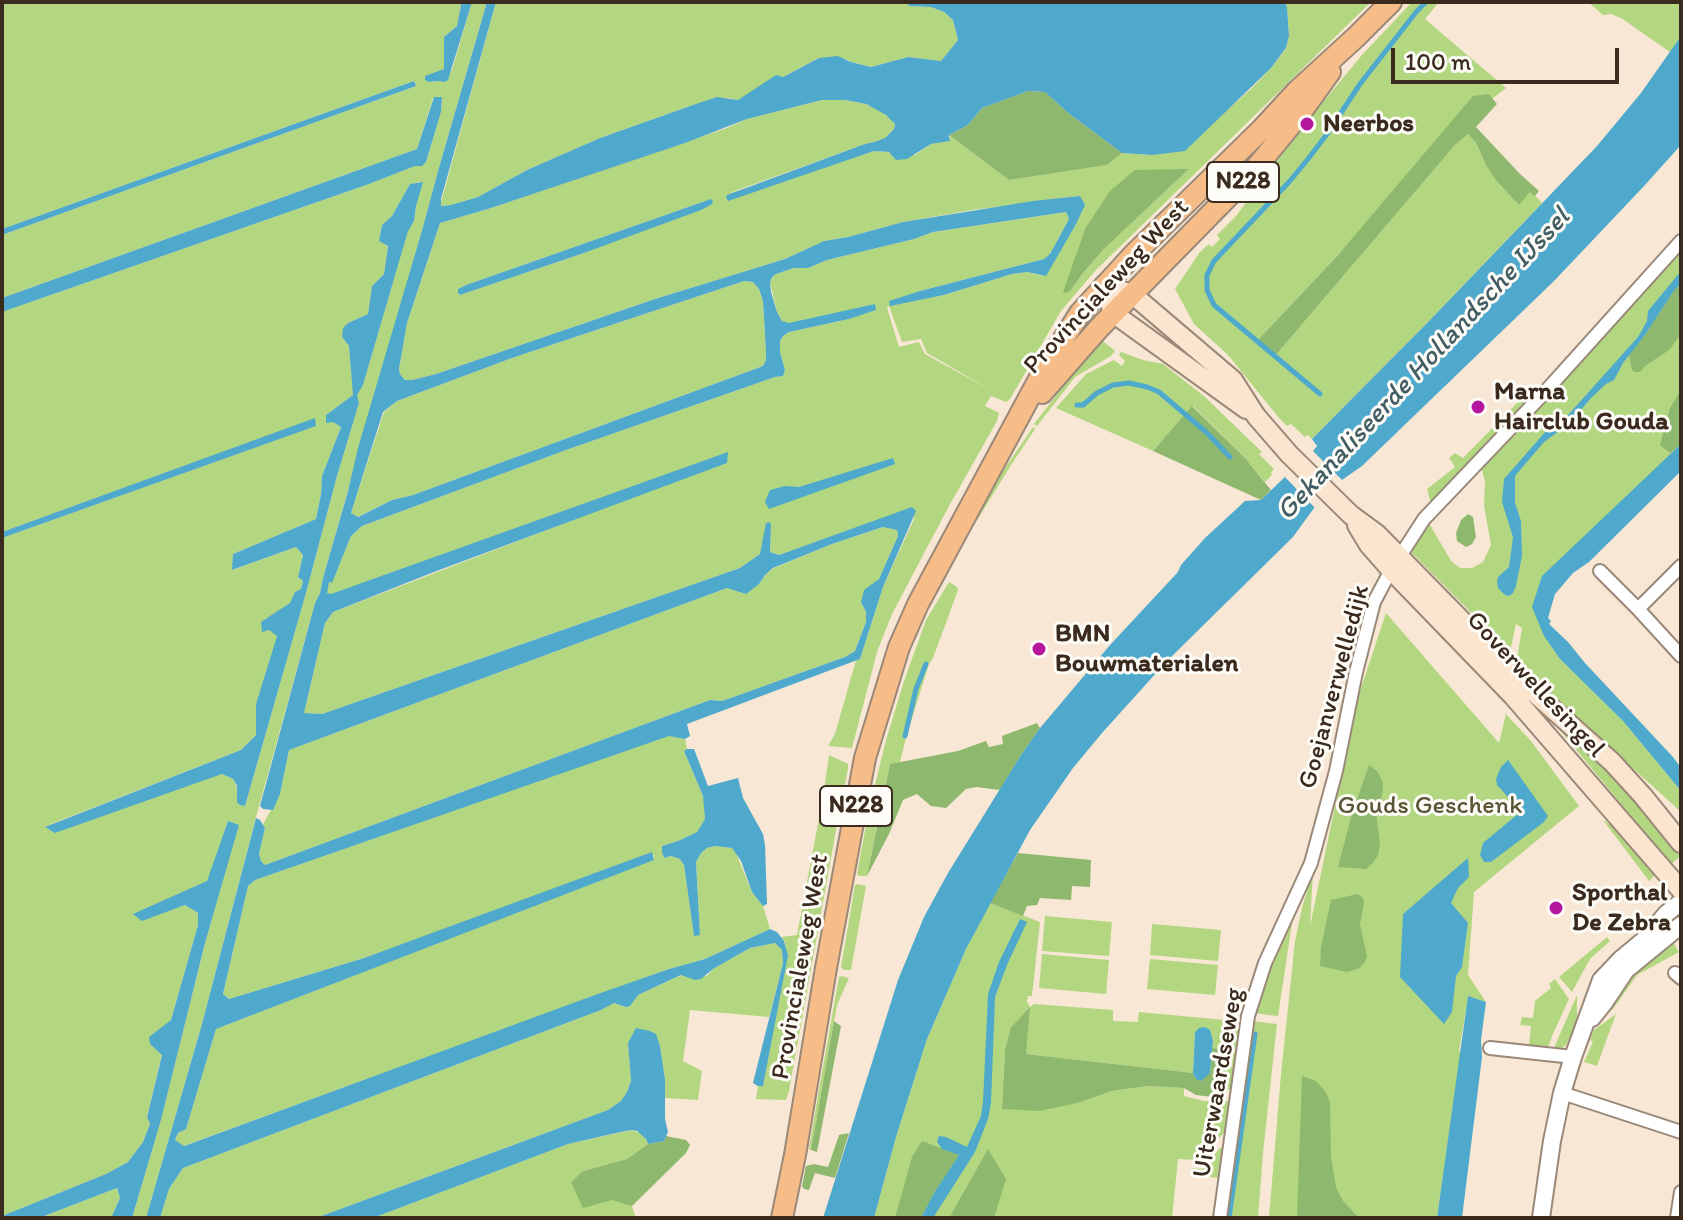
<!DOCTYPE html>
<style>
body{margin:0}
#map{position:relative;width:1683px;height:1220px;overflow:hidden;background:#f8e7d4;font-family:Itim,sans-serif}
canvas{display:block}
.frame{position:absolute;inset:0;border:4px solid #3b2a1e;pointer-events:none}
.scale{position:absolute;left:1391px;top:48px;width:228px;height:36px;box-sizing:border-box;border:4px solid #3b2a1e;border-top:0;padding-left:10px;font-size:24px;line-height:28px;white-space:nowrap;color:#3b2a1e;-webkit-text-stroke:6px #fdfcf7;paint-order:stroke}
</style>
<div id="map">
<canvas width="1683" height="1220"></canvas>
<div class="frame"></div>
<div class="scale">100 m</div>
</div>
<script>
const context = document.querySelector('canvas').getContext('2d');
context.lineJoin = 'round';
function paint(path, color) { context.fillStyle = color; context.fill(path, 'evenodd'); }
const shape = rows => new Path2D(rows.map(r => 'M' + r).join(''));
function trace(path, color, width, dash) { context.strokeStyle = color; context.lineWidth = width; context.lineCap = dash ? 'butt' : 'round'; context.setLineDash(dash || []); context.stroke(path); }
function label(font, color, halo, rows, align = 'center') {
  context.font = font + ' Itim,sans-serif'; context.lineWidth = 6; context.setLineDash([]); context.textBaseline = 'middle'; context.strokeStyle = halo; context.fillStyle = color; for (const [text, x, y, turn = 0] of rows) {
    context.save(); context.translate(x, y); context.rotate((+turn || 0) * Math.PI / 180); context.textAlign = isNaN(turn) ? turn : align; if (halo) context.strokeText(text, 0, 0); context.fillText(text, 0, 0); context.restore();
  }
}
paint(shape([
 [2,2,459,2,461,5,457,26,444,37,444,69,429,82,438,81,445,82,452,70,472,2,487,2,438,171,423,227,323,578,320,593,315,603,255,821,202,1024,146,1218,132,1218,161,1120,205,943,238,825,228,821,208,881,142,920,185,905,198,913,198,925,171,1020,150,1044,162,1054,147,1116,150,1124,143,1142,128,1162,106,1174,2,1216,2,538,315,426,315,419,2,532,2,312,369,184,415,166,422,166,426,162,441,112,442,97,433,98,417,149,2,298,2,235,416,86,414,81,2,229],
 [422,182,416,206,414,220,408,230,363,385,356,395,359,403,337,476,306,593,245,806,233,779,222,774,46,826,241,750,256,735,256,704,278,635,269,630,290,603,295,592,301,590,303,581,298,577,303,555,296,547,233,570,233,554,316,519,321,494,322,476,341,427,333,422,326,415,353,395,354,385,349,346,342,337,348,323,368,314,372,286,384,274,388,245,379,241,382,225,392,216,410,184],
 [496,2,907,2,909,6,931,7,944,12,953,20,958,40,941,61,908,57,871,67,851,62,846,59,819,58,738,100,728,98,693,105,600,138,527,170,478,197,451,205,440,206],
 [1285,2,1371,2,1095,271,1061,311,1010,399,1006,402,991,396,985,406,999,413,997,421,949,506,892,614,877,652,852,748,828,746,835,734,856,660,860,659,883,587,914,519,912,508,779,555,770,552,771,526,760,554,740,568,322,714,304,713,325,623,333,612,581,517,331,594,326,593,329,581,332,582,351,536,362,526,566,450,775,377,783,376,785,370,780,352,780,341,783,336,789,332,849,319,874,305,789,324,782,321,777,312,770,283,772,277,776,274,794,268,808,268,827,260,914,239,933,232,1066,212,1069,219,1050,254,1044,259,920,291,890,305,944,295,1012,274,1027,272,1045,276,1075,226,1079,196,972,210,903,222,848,237,824,241,785,259,655,299,436,374,412,380,405,380,400,374,399,369,407,323,440,223,488,209,727,128,747,119,822,100,845,100,865,104,879,110,891,119,895,124,894,129,885,138,877,141,862,145,727,194,824,167,874,151,915,155,931,144,949,141,950,136,1009,180,1106,165,1122,153,1152,155,1226,111,1251,89,1271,68,1286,49,1289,36,1287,7],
 [1188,170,1104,249,1083,273,1071,290,1071,271,1085,229],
 [711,199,581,254,460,295,458,293,458,289,466,285],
 [889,306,902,342,921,339,927,353,994,392,925,354,919,342,899,347,887,308],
 [1412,2,1439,2,1425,19,1506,88,1492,99,1489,94,1257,341,1275,356,1455,145,1468,134,1476,143,1486,165,1519,204,1531,191,1542,203,1432,318,1312,439,1308,435,1305,437,1291,424,1287,426,1279,418,1228,355,1194,324,1175,289,1200,252,1209,244,1212,247,1220,239,1217,235,1236,216,1300,130,1362,55],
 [1588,2,1681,2,1681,36,1670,52,1621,18,1611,14,1603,15],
 [1681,245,1681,462,1577,551,1538,618,1560,659,1623,721,1681,791,1681,812,1549,692,1517,659,1522,628,1516,624,1510,652,1410,551,1429,523,1451,561,1460,568,1472,568,1483,562,1491,545,1484,505,1485,482,1481,466],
 [744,281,753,282,759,289,763,301,766,351,766,360,763,366,413,495,392,500,357,517,351,513,384,412,397,401,512,358],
 [1103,341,1115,351,1111,356,1075,377,1037,426,1034,424,1079,366],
 [1121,352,1143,360,1163,364,1205,397,1262,452,1259,454,1274,469,1271,473,1272,475,1265,482,1245,458,1193,406,1153,451,1056,408,1086,374,1114,360,1122,366,1125,361,1119,355],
 [1529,398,1529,400,1431,504,1427,489,1455,467,1449,458,1455,453,1463,458,1513,407,1518,402],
 [1033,427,1035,429,1011,465,963,543,957,539],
 [884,527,897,530,898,536,879,579,861,602,866,612,866,622,855,651,845,657,722,701,710,700,265,865,261,861,259,854,265,828,263,824,280,794,289,750,727,588,736,589,742,593,759,584,765,575,774,568,832,544],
 [949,582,957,587,958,590,933,658,929,664,907,734,900,762,890,764,867,876,859,876,857,874,868,814,886,740,904,681,926,620],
 [1386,613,1499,743,1506,714,1531,741,1579,806,1474,892,1468,975,1486,1002,1468,997,1459,1051,1461,1052,1437,1218,1269,1218,1281,1074,1295,941,1302,908,1313,871,1310,926,1357,700],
 [1544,711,1611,768,1681,848,1681,856,1671,864],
 [669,735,685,739,687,749,684,751,704,799,705,819,697,832,678,841,662,846,664,858,671,856,680,859,684,865,694,935,700,935,696,862,701,853,707,848,715,846,732,848,736,853,752,892,763,906,770,929,705,959,669,969,183,1146,175,1140,178,1133,186,1129,216,1029,654,859,654,855,364,958,229,999,223,994,248,886,255,880],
 [829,755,848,764,848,769,836,830,789,1091,786,1100,756,1099,758,1086,763,1085,787,955,785,942,781,937,797,935,823,797],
 [1603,820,1625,834,1657,873,1649,881],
 [857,884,866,886,851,970,844,970,841,967,855,885],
 [990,903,1040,922,1032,996,1028,996,1027,1002,1030,1007,1034,1004,1113,1010,1113,1021,1138,1022,1139,1012,1225,1020,1234,1023,1238,1028,1241,1036,1233,1090,1223,1089,1228,1049,1212,1048,1213,1040,1195,1032,1193,1073,1025,1054,1029,1008,1011,1027,1005,1049,1002,1109,1081,1102,1112,1091,1148,1086,1184,1088,1184,1096,1204,1101,1231,1101,1227,1130,1197,1160,1178,1159,1172,1218,994,1218,988,1150,949,1218,874,1218,896,1137,927,1039,966,949],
 [1294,910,1278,1016,1252,1013,1255,996],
 [1045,916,1112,922,1109,956,1042,951],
 [1152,924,1221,930,1218,961,1150,955],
 [1607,937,1610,941,1590,959,1572,992,1559,977],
 [1673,942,1679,952,1637,975,1613,1009,1606,1013,1633,977],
 [775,943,782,950,783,963,769,1017,690,1010,683,1061,702,1071,698,1100,665,1098,665,1079,660,1046,628,1043,631,1081,627,1092,621,1101,608,1110,316,1218,160,1218,169,1189,183,1168,601,1010,614,1003,626,1007,638,995,682,975,707,976,713,969,750,948],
 [1042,954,1109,960,1106,994,1039,988],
 [1150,959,1218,965,1215,995,1147,989],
 [842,976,849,978,837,1005,811,1150,809,1149,821,1078,839,977],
 [1555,979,1569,999,1552,1036,1548,1048,1529,1045,1531,1026,1520,1025,1522,1017,1533,1018,1535,1001,1551,988,1549,984],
 [1577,995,1577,1021,1566,1045,1562,1048,1554,1048],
 [1616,1014,1597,1066,1584,1062,1593,1042,1590,1040,1594,1030],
 [1251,1021,1277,1024,1263,1153,1258,1218,1224,1218],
 [632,1130,642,1134,646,1139,648,1144,627,1159,583,1171,571,1182,632,1206,636,1218,373,1218,568,1144],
 [1220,1148,1225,1148,1220,1178,1191,1175,1192,1168,1202,1169],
 [117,1188,120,1198,111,1218,39,1218]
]), '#b3d780');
paint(shape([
 [1028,91,1045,92,1067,112,1122,153,1107,165,1009,180,949,135,968,125,982,108],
 [1489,94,1497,104,1476,127,1520,174,1539,191,1535,196,1530,192,1519,205,1495,179,1486,165,1476,143,1468,134,1455,145,1275,356,1257,341,1338,255,1473,96],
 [1189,169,1104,249,1083,273,1071,290,1066,293,1063,292,1085,229,1110,191,1135,170],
 [1681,283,1681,334,1669,350,1645,366,1640,372,1635,372,1632,370,1629,355,1645,335,1673,292],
 [1681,390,1681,444,1670,453,1660,445,1670,408],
 [1192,406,1245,458,1271,490,1261,500,1153,451],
 [1468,514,1473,517,1476,537,1472,544,1466,547,1457,541,1456,533,1461,520],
 [1037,723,1040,728,1021,755,1000,790,976,787,966,789,946,808,931,806,917,794,903,800,889,834,867,876,890,764,958,751,986,741,989,747,1003,744,1002,736],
 [1369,765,1378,772,1383,783,1382,796,1377,805,1376,812,1380,844,1378,855,1373,863,1366,869,1338,867,1352,814],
 [1018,853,1091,860,1090,887,1072,886,1071,900,1040,898,1037,905,1027,906,1023,916,990,903],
 [1358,894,1363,898,1364,903,1360,925,1367,956,1365,962,1360,968,1347,972,1320,966,1321,947,1331,900],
 [1030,1007,1026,1054,1193,1073,1196,1079,1210,1073,1212,1048,1228,1049,1223,1089,1213,1097,1196,1095,1184,1088,1148,1086,1112,1091,1081,1102,1040,1111,1002,1109,1005,1049,1011,1027],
 [834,1021,841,1026,817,1152,811,1150],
 [1302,1076,1316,1081,1325,1091,1330,1102,1331,1156,1336,1187,1343,1201,1359,1218,1297,1218],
 [849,1133,835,1178,815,1173,809,1190,804,1189,802,1186,806,1166,814,1164,828,1167,839,1135],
 [666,1136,686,1140,690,1145,686,1153,632,1206,612,1200,583,1208,571,1182,583,1171,627,1159,648,1144,664,1141],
 [922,1141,959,1155,934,1193,921,1218,895,1218,912,1157],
 [988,1149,1006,1179,994,1218,949,1218]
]), '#8eb86e');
paint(shape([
 [459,2,472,2,448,80,445,82,438,81,429,82,425,80,425,76,444,69,444,37,457,26,461,5],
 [487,2,496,2,441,199,441,206,451,205,478,197,527,170,600,138,693,105,717,97,738,100,776,75,783,77,819,58,838,56,851,62,871,67,908,57,941,61,958,40,953,20,944,12,931,7,909,6,907,2,1285,2,1287,7,1289,36,1286,48,1271,68,1185,151,1152,155,1122,153,1067,112,1045,92,1028,91,982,108,968,125,949,135,950,141,931,144,907,159,896,160,889,152,874,151,728,201,726,197,727,195,862,145,877,141,885,138,894,129,895,124,886,115,866,104,845,100,822,100,747,119,685,143,488,209,440,223,407,323,399,369,400,374,405,380,412,380,436,374,655,299,785,259,824,241,848,237,903,222,1033,201,1080,196,1085,205,1075,226,1046,276,1027,272,1012,274,944,295,890,306,889,301,920,291,1044,259,1050,254,1069,219,1066,212,933,232,914,239,827,260,808,268,794,268,776,274,772,277,770,283,771,292,777,312,782,321,789,323,875,304,876,310,849,319,789,332,783,336,780,341,780,352,785,370,783,376,775,377,566,450,362,526,351,536,332,583,329,582,327,593,331,594,728,452,727,463,434,572,333,612,325,623,304,713,322,714,740,568,760,554,766,523,770,522,771,526,770,552,779,555,912,507,916,511,883,587,860,659,687,724,690,736,685,739,669,736,255,880,248,886,223,994,229,999,364,958,652,852,654,860,216,1029,186,1129,178,1133,175,1140,184,1146,595,995,669,969,705,959,770,929,777,932,784,941,788,955,763,1086,758,1086,753,1083,783,963,782,950,775,943,750,948,713,969,701,979,695,980,681,975,638,995,630,1006,626,1007,614,1003,601,1010,183,1168,169,1189,160,1218,146,1218,202,1024,256,818,260,820,265,828,259,854,261,861,265,865,710,700,722,701,845,657,855,651,866,622,866,612,861,602,864,590,879,579,898,536,897,530,883,527,832,544,773,568,765,575,759,584,746,594,727,588,289,750,280,794,273,810,263,809,260,806,315,603,320,593,323,578,348,491,358,448,423,227,438,171],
 [744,281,753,282,759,289,763,301,766,352,766,360,763,366,413,495,392,500,358,517,351,513,383,412,397,401,512,358],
 [1681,36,1681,143,1680,146,1645,185,1554,281,1362,466,1342,480,1314,508,1293,537,1167,661,1102,733,1073,768,1030,830,966,949,927,1039,896,1137,874,1218,823,1218,898,980,924,917,948,873,1021,755,1040,728,1110,645,1178,572,1181,565,1205,538,1245,501,1261,500,1317,446,1312,439,1432,318,1597,146,1641,93],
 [414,81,416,86,2,235,2,229],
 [434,97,442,97,441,112,426,162,422,166,415,166,369,184,2,312,2,298,417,149],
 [423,182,416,206,414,221,408,231,363,385,357,395,359,403,337,476,306,593,245,806,240,805,237,802,237,786,233,779,222,774,55,833,45,827,241,750,256,735,256,704,277,636,269,630,262,632,261,622,290,603,295,592,301,589,303,581,298,577,303,555,296,547,232,570,233,554,316,519,321,494,322,476,341,427,333,422,326,423,326,415,353,395,349,346,342,337,343,328,348,323,368,314,372,286,384,274,388,246,379,241,382,225,392,216,410,184],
 [711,199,713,201,712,204,701,210,581,254,460,295,458,293,458,289,466,285],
 [1681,271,1681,283,1673,292,1645,335,1623,363,1614,380,1606,384,1591,398,1570,423,1544,442,1515,476,1515,503,1521,521,1522,556,1516,586,1513,593,1509,596,1505,595,1498,588,1497,582,1498,577,1509,567,1513,537,1502,502,1504,479,1546,431,1560,424,1638,337,1647,321,1648,311],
 [315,418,316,426,2,538,2,532],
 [1681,444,1681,471,1589,562,1573,573,1555,594,1548,618,1551,621,1549,624,1568,642,1585,663,1673,757,1681,768,1681,791,1623,721,1560,659,1544,636,1532,607,1542,576],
 [893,458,895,464,769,509,765,502,770,490,785,486,799,487],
 [687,749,694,749,708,786,738,778,743,798,763,834,765,845,767,904,763,906,752,892,741,861,732,848,715,846,707,848,701,853,696,862,700,935,694,936,684,865,680,859,671,856,664,858,662,852,662,846,678,841,697,832,705,819,703,796,684,751],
 [1508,760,1548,816,1544,822,1491,862,1484,862,1480,855,1483,843,1519,813,1517,807,1497,785,1496,779,1501,767],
 [228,821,239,825,205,943,161,1120,132,1218,111,1218,120,1198,117,1188,39,1218,2,1218,2,1216,106,1174,128,1162,143,1142,150,1124,147,1117,162,1055,150,1044,149,1037,171,1020,198,925,198,913,185,905,142,921,133,914,207,881],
 [1468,858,1469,877,1458,888,1451,903,1468,923,1462,967,1456,976,1452,1012,1444,1024,1400,977,1403,914],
 [1020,919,1027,922,1007,965,995,997,991,1103,988,1119,975,1152,933,1218,921,1218,934,1193,959,1155,942,1149,937,1142,939,1136,946,1137,967,1147,981,1116,983,1102,988,994,999,962],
 [1468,996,1486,1002,1481,1040,1482,1057,1462,1218,1437,1218],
 [1205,1027,1210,1030,1213,1041,1210,1073,1201,1081,1196,1079,1193,1073,1195,1032,1199,1028],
 [636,1028,650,1031,656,1034,660,1046,665,1079,665,1119,668,1132,664,1141,648,1144,646,1139,637,1131,632,1130,621,1132,568,1144,373,1218,316,1218,608,1110,621,1101,627,1092,631,1081,628,1043]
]), '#4fa9cd');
paint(shape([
 [1309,437,1317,446,1313,451,1345,483,1317,510,1282,474,1312,446,1308,441]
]), '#f8e7d4');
trace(shape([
 [1320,394,1214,305,1207,290,1207,275,1214,261,1289,182,1308,159,1327,134,1360,84,1417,11,1426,2],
 [1077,405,1083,405,1097,393,1113,385,1129,383,1147,387,1159,392,1206,432,1230,457],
 [905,736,916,689,926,664],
 [1229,1218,1255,1034]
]), '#4fa9cd', 5);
const minor = shape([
 [1681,566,1638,609,1681,656],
 [1600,571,1638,609],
 [1675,973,1681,978],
 [1490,1048,1573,1057],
 [1562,1093,1681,1132],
 [1220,1218,1248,1016,1265,963,1311,863,1336,771,1356,672,1374,602,1391,570,1424,519,1544,393,1681,241],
 [1677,1218,1681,1192]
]);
const tertiary = shape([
 [1592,1018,1604,1003,1626,970,1681,925],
 [1541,1218,1552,1141,1562,1093,1573,1057,1601,980,1621,959,1644,940,1667,913,1681,902]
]);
const secondary = shape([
 [1104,285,1132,294,1233,380,1256,416,1289,454,1351,515,1377,534,1521,681,1612,762,1643,796,1681,843],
 [1104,285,1113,313,1246,409],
 [1357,525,1369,545,1391,570,1513,696,1681,890]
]);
const primary = shape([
 [1042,393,1099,328,1254,170,1299,115,1330,72],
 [782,1218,795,1155,826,968,865,758,899,647,918,604,1044,370,1080,313,1133,255,1262,129,1297,91,1356,37,1391,2]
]);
trace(minor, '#9a8879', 16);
trace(tertiary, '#9a8879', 20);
trace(secondary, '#9a8879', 22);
trace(primary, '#9a8879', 24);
trace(minor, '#fff', 12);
trace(tertiary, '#fff', 16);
trace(secondary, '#fce5cf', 18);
trace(primary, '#f7bd88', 20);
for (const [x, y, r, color] of [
 [1307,124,8,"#b5179e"],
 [1478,407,8,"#b5179e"],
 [1039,649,8,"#b5179e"],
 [1556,908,8,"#b5179e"]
]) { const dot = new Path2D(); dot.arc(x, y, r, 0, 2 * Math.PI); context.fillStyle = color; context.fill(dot); trace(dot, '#fdfcf7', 3); }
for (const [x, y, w] of [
 [1243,182,72],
 [856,806,72]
]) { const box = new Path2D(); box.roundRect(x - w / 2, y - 20, w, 40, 6); context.fillStyle = '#fdfcf7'; context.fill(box); trace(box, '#3b2a1e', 2); }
label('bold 24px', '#3b2a1e', null, [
 ["N228",1243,182],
 ["N228",856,806]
]);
label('bold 26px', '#3b2a1e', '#fdfcf7', [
 ["Neerbos",1323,124],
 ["Marna",1494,392],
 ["Hairclub Gouda",1494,422],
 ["BMN",1055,634],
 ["Bouwmaterialen",1055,664],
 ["Sporthal",1572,893],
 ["De Zebra",1572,923]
], 'left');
label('26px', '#3b2a1e', '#fdfcf7', [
 ["Provincialeweg West",1107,287,-47],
 ["Goverwellesingel",1535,685,47],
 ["Goejanverwelledijk",1335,687,-75],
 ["Provincialeweg West",801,967,-80],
 ["Uiterwaardseweg",1219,1083,-80]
]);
label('26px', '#595536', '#fdfcf7', [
 ["Gouds Geschenk",1430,806]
]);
label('italic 28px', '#435d64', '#fdfcf7', [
 ["Gekanaliseerde Hollandsche IJssel",1424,365,-47]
]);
</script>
